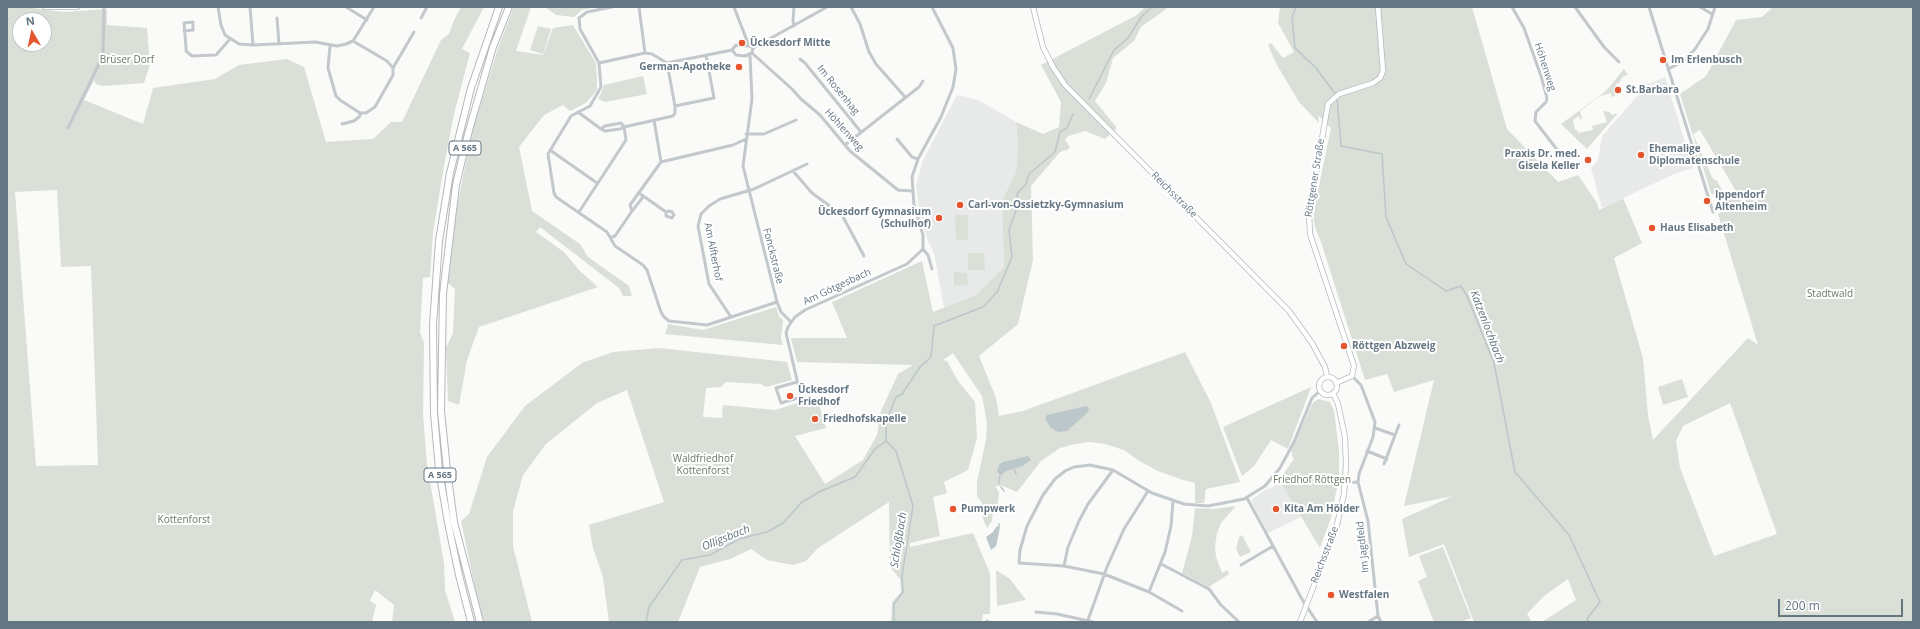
<!DOCTYPE html>
<meta charset="utf-8">
<style>
body{margin:0}
#map{position:relative;width:1920px;height:629px;overflow:hidden;background:#fafaf8;font-family:"Open Sans",sans-serif}
canvas{display:block}
.frame{position:absolute;inset:0;border:8px solid #657683;pointer-events:none}
.north{position:absolute;left:12px;top:12px;width:40px;height:40px;box-sizing:border-box;background:#fff;border:1px solid #c1c8cd;border-radius:50%;rotate:351deg;font-size:11px;font-weight:700;line-height:16px;text-align:center;color:#657683}
.north::after{content:'';display:block;margin:auto;width:14px;height:18px;background:#e4572e;clip-path:polygon(50% 0,100% 100%,50% 72%,0 100%)}
.scale{position:absolute;left:1778px;top:599px;width:125px;height:18px;box-sizing:border-box;border:2px solid #657683;border-top:0;padding-left:5px;font-size:12px;line-height:14px;white-space:nowrap;color:#657683;-webkit-text-stroke:3px #fff;paint-order:stroke}
</style>
<div id="map">
<canvas width="1920" height="629"></canvas>
<div class="frame"></div>
<div class="north">N</div>
<div class="scale">200 m</div>
</div>
<script>
const context = document.querySelector('canvas').getContext('2d');
context.lineJoin = 'round';
function paint(path, color) { context.fillStyle = color; context.fill(path, 'evenodd'); }
const shape = rows => new Path2D(rows.map(r => 'M' + r).join(''));
function trace(path, color, width, dash) { context.strokeStyle = color; context.lineWidth = width; context.lineCap = dash ? 'butt' : 'round'; context.setLineDash(dash || []); context.stroke(path); }
function label(font, color, halo, rows, align = 'center') {
  context.font = font + ' "Open Sans",sans-serif'; context.lineWidth = 4; context.setLineDash([]); context.textBaseline = 'middle'; context.strokeStyle = halo; context.fillStyle = color; for (const [text, x, y, turn = 0] of rows) {
    context.save(); context.translate(x, y); context.rotate((+turn || 0) * Math.PI / 180); context.textAlign = isNaN(turn) ? turn : align; if (halo) context.strokeText(text, 0, 0); context.fillText(text, 0, 0); context.restore();
  }
}
paint(shape([
 [1665,77,1693,168,1674,174,1602,208,1591,168,1598,160,1602,136,1648,84],
 [957,95,978,100,1016,122,1018,148,1016,172,1002,201,1004,267,976,295,944,308,934,253,928,241,919,209,916,185,923,160],
 [1279,480,1301,517,1268,533,1251,500,1265,490,1273,487]
]), '#e8e9e9');
paint(shape([
 [7,7,24,7,63,12,107,9,107,25,147,28,150,65,144,83,102,86,96,84,94,80,84,100,143,124,153,88,215,79,239,65,287,59,304,67,326,142,373,139,391,122,402,122,441,40,449,34,454,20,461,7,484,7,462,49,470,53,454,114,444,166,433,232,430,277,423,278,420,332,424,343,423,415,427,464,444,563,445,590,455,622,392,622,394,605,375,590,370,601,376,605,372,622,7,622],
 [20,20,44,20,44,44,20,44],
 [57,190,61,267,91,266,98,465,36,466,15,192],
 [514,7,531,7,516,51,543,55,553,28,573,25,596,63,597,80,597,90,586,103,570,111,563,105,544,115,519,147,532,211,580,244,588,257,629,286,632,296,623,296,619,288,540,227,536,232,564,252,580,271,598,287,479,327,467,360,459,405,448,401,446,348,453,333,455,289,447,282,449,246,472,132,498,48],
 [545,7,595,7,582,10,574,17,556,15],
 [1145,7,1169,7,1141,27,1134,41,1113,58,1106,83,1095,101,1117,128,1105,139,1085,131,1068,136,1065,140,1070,147,1067,150,1060,152,1031,186,1033,260,1018,324,979,356,996,398,999,416,1023,411,1185,352,1211,403,1240,482,1206,489,1204,503,1195,503,1195,483,1183,480,1158,471,1139,461,1124,450,1105,444,1090,442,1075,444,1060,448,1041,461,1017,492,1003,486,995,486,999,492,998,503,993,511,992,521,987,528,982,516,982,503,977,496,977,482,986,439,987,423,982,396,953,353,943,360,947,361,958,381,975,402,977,438,968,470,944,482,947,493,933,497,940,536,910,543,910,547,973,533,990,573,990,614,983,614,982,622,891,622,892,602,901,592,900,579,890,567,889,502,818,548,806,561,793,565,767,560,751,549,730,559,700,567,678,622,609,622,603,577,593,548,589,525,664,502,627,390,597,403,546,444,523,475,513,511,513,546,532,622,484,622,480,611,461,521,469,514,487,457,525,406,582,363,613,352,659,348,787,362,792,380,766,387,761,384,726,382,721,387,706,388,703,417,722,418,723,405,775,410,817,397,826,428,795,436,825,484,863,460,877,435,881,411,898,374,913,365,797,362,791,338,847,338,832,302,922,261,933,312,976,295,1004,267,1002,201,1016,172,1018,148,1016,122,1043,134,1059,127,1061,102,1041,65,1137,15],
 [1280,7,1472,7,1507,129,1558,182,1578,175,1597,203,1599,210,1623,198,1642,243,1614,258,1643,358,1648,416,1653,440,1748,338,1758,345,1718,214,1723,210,1723,202,1711,193,1680,94,1706,76,1736,20,1762,17,1773,7,1913,7,1913,622,1542,622,1576,600,1568,579,1544,596,1527,614,1532,622,1474,622,1444,544,1409,557,1402,519,1453,496,1404,506,1434,380,1394,392,1387,374,1365,380,1321,242,1315,227,1313,215,1331,128,1318,115,1319,123,1299,102,1277,65,1268,45,1271,43,1283,58,1294,52,1278,23],
 [1700,130,1736,191,1726,197,1717,181,1713,179,1693,134],
 [1730,403,1777,534,1714,556,1680,468,1676,441,1683,426],
 [538,26,551,29,543,54,530,50],
 [1624,69,1628,75,1623,76,1619,83,1616,84,1617,87,1614,90,1615,96,1612,97,1611,93,1600,96,1580,111,1582,119,1580,119,1579,116,1573,120,1575,130,1577,130,1578,133,1593,130,1592,126,1607,122,1603,111,1610,112,1611,115,1618,113,1587,149,1561,124,1606,91],
 [643,76,647,94,605,102,598,99,602,91,604,85],
 [955,215,968,215,968,240,956,240],
 [968,253,984,253,985,270,968,270],
 [954,272,967,273,968,285,954,286],
 [776,307,779,316,783,320,781,339,783,345,665,334,668,324,703,330],
 [1682,379,1688,397,1663,405,1658,387],
 [1311,387,1288,449,1271,440,1254,466,1242,476,1223,427],
 [1319,399,1330,402,1334,411,1339,451,1339,477,1331,518,1320,548,1279,480,1285,476,1284,473,1294,459,1291,455,1293,454,1291,452,1312,404,1315,401],
 [1236,506,1221,523,1217,533,1215,546,1216,557,1221,570,1222,573,1227,570,1229,574,1209,587,1182,573,1192,536,1195,508,1213,509],
 [1242,535,1251,552,1240,557,1236,549,1239,537],
 [1443,547,1471,618,1460,622,1434,622,1418,581,1427,577,1419,556],
 [996,570,1010,579,1026,600,997,606]
]), '#dadfd7');
paint(shape([
 [1087,406,1089,410,1085,415,1067,431,1058,432,1051,428,1045,419,1047,415,1051,414],
 [1028,456,1031,460,1022,466,1006,471,1001,475,997,472,999,465,1003,462],
 [997,526,1000,527,997,542,996,546,991,550,986,537,993,532]
]), '#bbc7cb');
trace(shape([
 [1296,7,1292,17,1295,48,1316,68,1336,95],
 [1337,98,1341,146,1382,154,1386,217,1406,264,1446,291,1461,286,1467,296,1494,363,1515,472,1569,535,1600,602,1587,619,1589,622],
 [1089,99,1114,50,1128,38,1142,16,1152,7],
 [886,441,886,422,896,397,902,394,920,367,931,357,934,326,983,307,997,292,1012,257,1009,230,1018,205,1017,194,1026,184,1029,174,1055,152,1060,132,1067,128,1073,114],
 [886,441,896,451,913,506,902,576,903,592,894,604,894,622],
 [1014,469,1016,474],
 [999,483,1000,475],
 [1001,487,1004,491],
 [1004,508,1005,505],
 [999,526,999,524],
 [646,622,649,607,682,560,710,555,739,539,767,532,783,523,802,502,821,491,855,477,875,449,886,441]
]), '#bbc7cb', 1.5);
const secondary = shape([
 [45,7,77,7],
 [1033,7,1043,47,1053,67,1065,85,1289,311,1312,343,1325,367,1327,377],
 '1319 386a9 9 0 1 1 18 0a9 9 0 1 1-18 0Z',
 [1336,383,1352,376,1354,366,1310,234,1309,214,1328,104,1339,94,1373,83,1380,78,1383,71,1378,7],
 [1300,622,1337,525,1344,494,1346,465,1345,437,1338,404,1333,393]
]);
const highway = shape([
 [471,622,459,575,448,523,439,470,434,413,433,325,439,241,450,173,471,88,499,7],
 [480,622,454,522,447,470,441,411,443,294,456,185,468,134,493,47,509,7]
]);
trace(secondary, '#b3babf', 6);
trace(highway, '#b4b9bd', 8);
trace(shape([
 [218,7,221,25,225,35,239,44,253,45,315,42,337,46,346,44,353,41,374,7],
 [250,7,253,45],
 [346,7,367,20],
 [612,7,587,12,579,18,580,29,599,63,601,87,590,106,571,116,548,154,554,193,556,197,607,232,615,246,643,265,647,270,661,312,664,317,669,321,707,325,777,302],
 [639,7,645,53],
 [734,7,749,46],
 [794,7,793,20,794,26],
 [851,7,860,24,869,52,876,64,905,97],
 [1512,7,1524,28,1541,76,1547,98,1546,102,1536,112,1535,121,1565,160,1572,165],
 [1575,7,1604,47,1619,62],
 [1649,7,1713,212],
 [1700,7,1712,14],
 [277,18,279,44],
 [421,18,427,7],
 [184,31,193,30,193,22,184,23,186,47,186,51,192,56,216,55,230,39],
 [736,45,749,46,753,48,752,53,745,56,736,55,732,50,736,45],
 [330,46,328,68,336,96,340,100,360,113,366,113,375,107,393,75,393,68,387,61,353,41],
 [753,48,827,7],
 [752,53,792,89,801,99,820,115,850,151,898,190,912,191],
 [750,56,752,99,743,166,777,302,781,312,791,322],
 [800,59,805,63,861,132],
 [599,63,645,53,652,54,667,63,732,50],
 [393,68,414,32],
 [1668,69,1684,61,1695,49,1708,29,1715,7],
 [675,106,714,98,706,55],
 [578,112,601,129,605,126,621,123,624,127,673,116,675,113,675,106,667,63],
 [654,120,661,162],
 [342,124,354,121,360,116,360,113],
 [68,128,98,66,103,53,104,7],
 [746,134,764,134,796,120],
 [897,139,912,157,918,159],
 [845,145,919,87,923,81],
 [550,150,597,183],
 [793,171,812,193,842,215,864,256],
 [639,193,666,212],
 [632,211,643,197],
 [669,211,672,212,674,215,672,218,666,216,666,212,669,211],
 [579,212,626,140,624,127,620,129,605,131,601,129],
 [612,237,615,236,632,211,630,205,661,162,733,145,746,139],
 [923,249,928,255,932,269],
 [731,317,709,284,698,226,701,214,709,206,720,199,754,189,807,164],
 [1352,376,1361,385,1375,422,1373,437,1359,474,1358,482,1368,521,1378,616,1381,622],
 [797,382,776,388,781,403,801,397,786,333,788,327,795,317,805,310,907,264,923,249,923,235,914,205,912,177,918,159,941,117,953,87,956,69,953,48,932,7],
 [1375,428,1395,435],
 [1367,451,1387,459],
 [1384,464,1399,425],
 [1345,483,1358,482],
 [1247,498,1303,601,1317,622],
 [1161,564,1209,589,1221,605,1239,622],
 [1241,565,1273,546],
 [1064,566,1068,547,1079,521,1088,504,1113,470],
 [1149,592,1165,552,1171,526,1173,501],
 [1182,611,1149,592,1104,574,1064,566,1019,563,1020,550,1027,526,1043,495,1055,479,1065,471,1074,467,1090,465,1113,470,1152,493,1184,504,1208,506,1244,499,1265,486,1280,468,1294,442,1312,398,1321,390],
 [1036,612,1057,614,1093,622],
 [1088,620,1107,567,1124,529,1148,491],
 [987,621,988,622],
 [1368,622,1378,616]
]), '#c3c8cc', 3);
trace(secondary, '#fff', 4.5);
trace(highway, '#fff', 6);
for (const [x, y, r, color] of [
 [742,43,4,"#e4572e"],
 [1663,60,4,"#e4572e"],
 [739,67,4,"#e4572e"],
 [1618,90,4,"#e4572e"],
 [1641,155,4,"#e4572e"],
 [1588,160,4,"#e4572e"],
 [1707,201,4,"#e4572e"],
 [960,205,4,"#e4572e"],
 [939,218,4,"#e4572e"],
 [1652,228,4,"#e4572e"],
 [1344,346,4,"#e4572e"],
 [790,396,4,"#e4572e"],
 [815,419,4,"#e4572e"],
 [953,509,4,"#e4572e"],
 [1276,509,4,"#e4572e"],
 [1331,595,4,"#e4572e"]
]) { const dot = new Path2D(); dot.arc(x, y, r, 0, 2 * Math.PI); context.fillStyle = color; context.fill(dot); trace(dot, '#fff', 1.5); }
for (const [x, y, w] of [
 [465,148,32],
 [440,475,32]
]) { const box = new Path2D(); box.roundRect(x - w / 2, y - 7, w, 14, 3); context.fillStyle = '#fff'; context.fill(box); trace(box, '#657683', 1); }
label('bold 9px', '#657683', null, [
 ["A 565",465,148],
 ["A 565",440,475]
]);
label('bold 10px', '#657683', '#fff', [
 ["Ückesdorf Mitte",750,43],
 ["Im Erlenbusch",1671,60],
 ["German-Apotheke",731,67,"right"],
 ["St.Barbara",1626,90],
 ["Ehemalige",1649,149],
 ["Diplomatenschule",1649,161],
 ["Praxis Dr. med.",1580,154,"right"],
 ["Gisela Keller",1580,166,"right"],
 ["Ippendorf",1715,195],
 ["Altenheim",1715,207],
 ["Carl-von-Ossietzky-Gymnasium",968,205],
 ["Ückesdorf Gymnasium",931,212,"right"],
 ["(Schulhof)",931,224,"right"],
 ["Haus Elisabeth",1660,228],
 ["Röttgen Abzweig",1352,346],
 ["Ückesdorf",798,390],
 ["Friedhof",798,402],
 ["Friedhofskapelle",823,419],
 ["Pumpwerk",961,509],
 ["Kita Am Hölder",1284,509],
 ["Westfalen",1339,595]
], 'left');
label('10px', '#687a64', '#fff', [
 ["Brüser Dorf",127,60],
 ["Stadtwald",1830,294],
 ["Waldfriedhof",703,459],
 ["Kottenforst",703,471],
 ["Friedhof Röttgen",1312,480],
 ["Kottenforst",184,520]
]);
label('10px', '#657683', '#fff', [
 ["Höhenweg",1545,67,72],
 ["Im Rosenhag",838,90,51],
 ["Höhlenweg",844,130,48],
 ["Röttgener Straße",1315,178,-81],
 ["Reichsstraße",1174,195,45],
 ["Am Alfterhof",713,252,79],
 ["Fonckstraße",773,256,76],
 ["Am Götgesbach",837,287,-25],
 ["Im Jagdfeld",1363,547,-96],
 ["Reichsstraße",1325,555,-69]
]);
label('italic 11px', '#60757c', '#fff', [
 ["Katzenlochbach",1487,327,69],
 ["Olligsbach",726,538,-22],
 ["Schloßbach",899,540,-81]
]);
</script>
